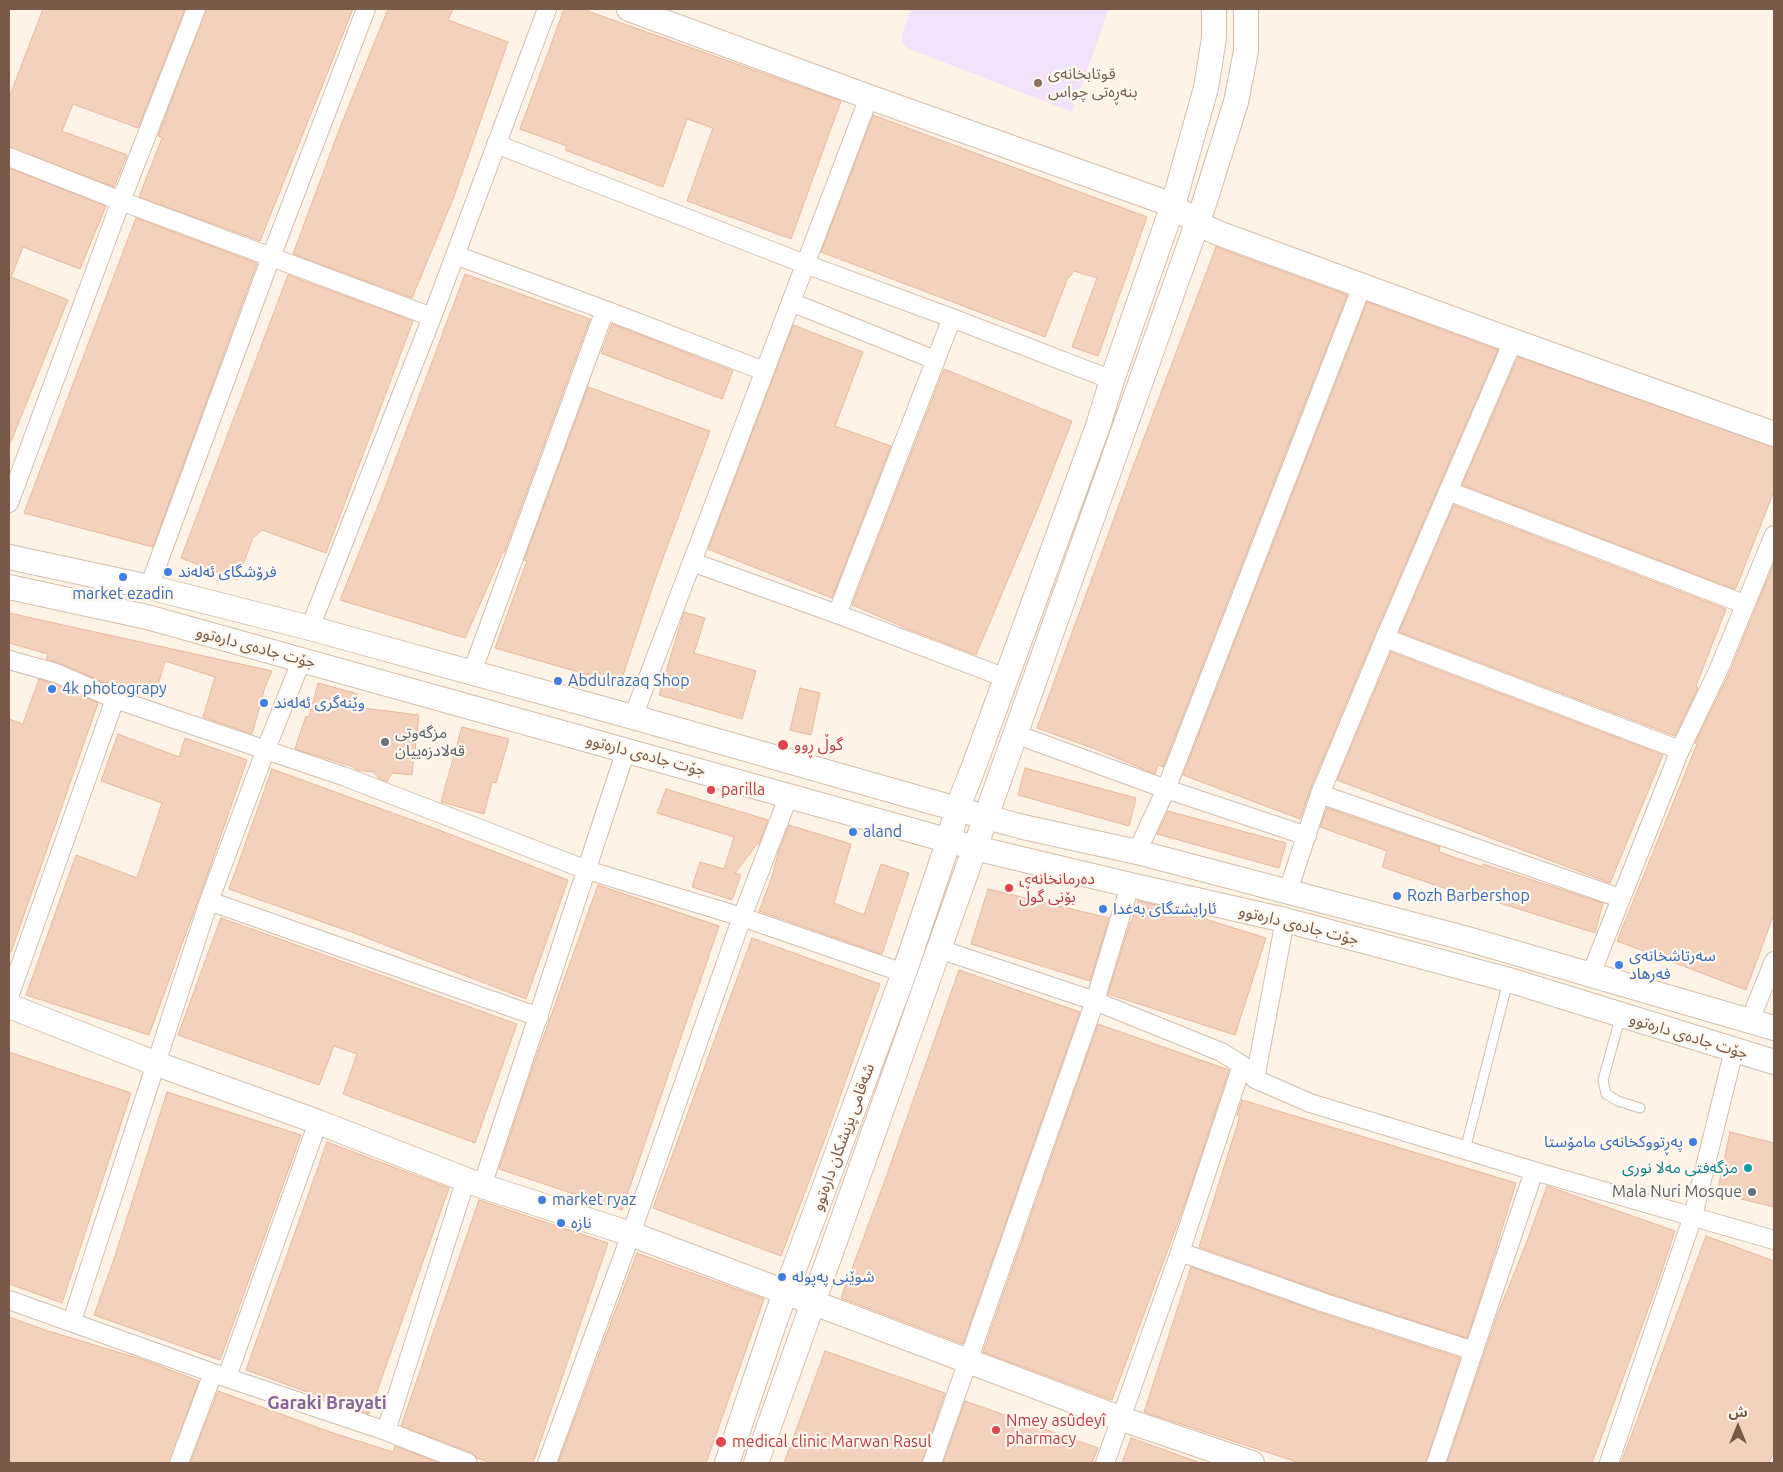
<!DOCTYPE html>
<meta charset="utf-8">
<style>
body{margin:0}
#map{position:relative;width:1783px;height:1472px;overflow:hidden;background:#fdf4e7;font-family:Ubuntu,"Noto Sans Arabic",sans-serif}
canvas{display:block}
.frame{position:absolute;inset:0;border:10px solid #795949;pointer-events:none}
.north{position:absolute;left:1713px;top:1402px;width:50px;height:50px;-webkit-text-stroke:4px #fff8ee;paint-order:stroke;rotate:0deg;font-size:14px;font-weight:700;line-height:20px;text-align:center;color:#795949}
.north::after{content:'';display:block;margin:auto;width:18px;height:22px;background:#795949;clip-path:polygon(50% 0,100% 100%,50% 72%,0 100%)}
</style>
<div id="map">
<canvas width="1783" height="1472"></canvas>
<div class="frame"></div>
<div class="north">ش</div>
</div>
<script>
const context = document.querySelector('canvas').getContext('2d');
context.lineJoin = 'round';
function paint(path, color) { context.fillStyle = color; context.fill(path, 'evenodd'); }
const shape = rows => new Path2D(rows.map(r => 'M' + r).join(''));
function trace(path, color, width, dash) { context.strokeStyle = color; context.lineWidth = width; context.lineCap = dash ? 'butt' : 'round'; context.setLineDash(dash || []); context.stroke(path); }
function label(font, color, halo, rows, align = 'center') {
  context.font = font + ' Ubuntu,"Noto Sans Arabic",sans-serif'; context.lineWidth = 4.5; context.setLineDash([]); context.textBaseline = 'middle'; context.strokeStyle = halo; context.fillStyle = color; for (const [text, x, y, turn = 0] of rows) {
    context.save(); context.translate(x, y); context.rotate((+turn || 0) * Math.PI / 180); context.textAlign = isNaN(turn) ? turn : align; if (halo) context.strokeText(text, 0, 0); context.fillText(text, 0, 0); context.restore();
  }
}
paint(shape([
 [911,9,1109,9,1072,112,907,48,903,44,902,34]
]), '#f1e3fa');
const building = shape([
 [43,9,185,9,138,128,73,104,62,131,127,155,114,187,9,147,9,98,43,9],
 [206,9,353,9,260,241,139,197,162,138,158,136,206,9],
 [388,9,453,9,448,20,508,42,453,199,412,298,293,254,341,125,388,9],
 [564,9,582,9,841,101,791,239,687,201,713,128,687,119,663,187,565,150,567,146,520,129,564,9],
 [873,115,1147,217,1098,356,1072,347,1097,278,1074,271,1067,280,1045,337,821,252,873,115],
 [9,168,106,206,80,269,23,247,11,277,68,300,10,444,9,168],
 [136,218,257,263,153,547,24,513,136,218],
 [1216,247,1347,295,1163,767,1158,765,1155,774,1098,750,1037,728,1133,467,1216,247],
 [465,274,590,319,504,553,503,552,465,638,340,600,378,506,465,274],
 [288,275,413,321,326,553,262,530,253,538,237,580,181,558,288,275],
 [1367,302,1498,350,1375,634,1310,790,1300,819,1183,775,1367,302],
 [612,324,733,371,722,399,601,353,612,324],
 [793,325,863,352,835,426,891,446,832,598,708,549,793,325],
 [1518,357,1774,447,1774,491,1736,588,1734,589,1462,485,1518,357],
 [944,369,1072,421,1036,513,976,655,908,629,852,605,944,369],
 [588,387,710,431,656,577,620,684,495,648,527,561,524,560,588,387],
 [1454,505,1726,609,1696,686,1698,688,1675,736,1399,632,1454,505],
 [1774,563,1774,914,1746,990,1617,941,1697,744,1695,743,1728,676,1774,563],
 [684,612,705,618,694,653,756,671,742,719,659,695,684,612],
 [9,613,272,671,265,687,252,734,203,717,215,677,165,661,155,695,106,682,105,683,60,663,46,659,48,654,9,643,9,613],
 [1391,652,1663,755,1610,883,1337,780,1391,652],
 [39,679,52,683,98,703,11,952,9,952,9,719,23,724,39,679],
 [318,683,358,694,354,707,419,715,412,775,392,773,387,782,378,778,374,772,357,770,351,766,295,749,306,716,309,717,318,683],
 [800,688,820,693,811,735,790,730,800,688],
 [462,727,509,739,496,783,492,782,484,814,441,802,462,727],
 [118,734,179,757,185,738,247,760,209,870,149,1035,26,995,76,855,137,878,162,803,101,781,118,734],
 [1025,768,1136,798,1129,826,1018,795,1025,768],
 [272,769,431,827,568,880,526,999,354,933,229,889,272,769],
 [666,789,768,820,759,844,757,844,735,873,741,875,732,900,692,887,700,862,724,869,734,837,657,813,666,789],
 [1327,808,1440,847,1439,852,1483,867,1483,864,1603,903,1595,933,1471,894,1471,896,1448,887,1447,889,1382,867,1387,851,1320,827,1327,808],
 [1168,811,1286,843,1279,868,1157,834,1168,811],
 [789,825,851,844,834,903,864,915,881,864,909,873,882,954,759,911,771,880,779,850,789,825],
 [598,885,719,926,622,1210,499,1169,533,1066,598,885],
 [988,889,1109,918,1090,981,971,944,988,889],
 [1138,901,1170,908,1266,938,1235,1035,1108,994,1130,923,1131,923,1138,901],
 [221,918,517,1024,475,1143,343,1094,357,1054,334,1046,319,1085,178,1035,221,918],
 [752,938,880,984,826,1136,781,1256,653,1208,752,938],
 [959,970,1080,1012,963,1344,841,1298,884,1183,959,970],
 [1098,1024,1229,1070,1187,1198,1112,1400,983,1352,1098,1024],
 [9,1052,131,1093,62,1303,9,1284,9,1052],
 [167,1092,301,1135,220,1360,94,1315,113,1262,167,1092],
 [1242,1100,1516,1183,1491,1265,1467,1338,1331,1294,1199,1247,1240,1116,1237,1115,1242,1100],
 [1730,1132,1774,1143,1774,1207,1717,1193,1730,1132],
 [327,1142,449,1188,369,1414,246,1370,327,1142],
 [1547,1186,1675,1231,1657,1285,1592,1463,1447,1463,1497,1316,1526,1244,1547,1186],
 [479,1200,608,1243,533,1463,491,1463,477,1458,472,1453,401,1426,479,1200],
 [1706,1236,1774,1261,1774,1449,1769,1463,1621,1463,1706,1236],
 [637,1253,764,1299,706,1463,558,1463,637,1253],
 [1191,1267,1324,1314,1460,1358,1426,1463,1300,1463,1144,1412,1191,1267],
 [9,1317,45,1330,144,1360,199,1381,169,1463,9,1463,9,1317],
 [825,1351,945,1393,922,1463,784,1463,825,1351],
 [218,1391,330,1432,393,1452,395,1446,439,1463,190,1463,218,1391],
 [965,1401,1098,1448,1092,1463,943,1463,965,1401],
 [1131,1438,1198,1462,1198,1463,1122,1463,1131,1438]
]);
paint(building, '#f4d1bd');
trace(building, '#e8b79c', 1);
const lane = shape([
 [1621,1015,1603,1080,1606,1094,1618,1101,1640,1108],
 [1465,1150,1508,981]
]);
const street = shape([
 [496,144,805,264,952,318,1112,380],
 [9,157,121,201,432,317],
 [455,255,605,310,764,371],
 [791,302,935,360],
 [1448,491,1744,604],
 [9,503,121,201,196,9],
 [692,562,837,614,1006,678],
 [149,587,271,257,366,9],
 [837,614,952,318],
 [310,628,432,317,547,9],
 [1385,638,1680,750],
 [9,660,56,673,115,699,343,776,587,870,742,917,904,973],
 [472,672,605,310],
 [633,717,869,97],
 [1015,734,1166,789,1307,836],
 [1320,794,1620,898],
 [1137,852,1166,789,1362,286],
 [1288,891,1320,794,1385,638,1513,341],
 [209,901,539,1017],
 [939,949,1095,1001,1221,1052,1242,1065,1255,1079,1310,1103,1534,1171,1774,1240],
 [1591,974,1680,750,1718,671,1774,535],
 [9,997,115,699],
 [1750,1020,1774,961],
 [1255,1079,1285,920],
 [482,1186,626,750],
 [1180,1252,1328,1304,1474,1351],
 [9,1300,213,1373,386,1431,468,1463],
 [72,1321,209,901,266,749,302,659],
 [227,1377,318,1122],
 [386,1431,466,1179],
 [179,1463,213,1373],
 [547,1463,631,1234,742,917,789,795],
 [932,1463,1095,1001,1130,885],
 [1105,1463,1180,1252,1242,1065],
 [1436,1463,1534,1171],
 [1609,1463,1693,1216,1734,1050]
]);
const secondary = shape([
 [629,9,869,97,1173,205,1197,223,1218,233,1513,341,1774,434],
 [9,557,149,587,310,628,633,717,957,809,1023,827,1137,852,1464,938,1774,1028],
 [9,587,147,617,975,848,1130,885,1285,920,1509,980,1774,1062],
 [9,1006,157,1064,318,1122,482,1186,631,1234,1122,1419,1252,1463],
 [727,1463,776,1318,904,973,949,840,957,809,974,766,1098,426,1112,380,1173,205,1206,88,1214,38,1214,9],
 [756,1463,1204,204,1236,102,1246,51,1246,9]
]);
trace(lane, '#d3bdae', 11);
trace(street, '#d3bdae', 20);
trace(secondary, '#d6bdab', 26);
trace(lane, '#fff', 9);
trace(street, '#fff', 18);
trace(secondary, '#fff', 24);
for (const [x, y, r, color] of [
 [1038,83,5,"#8d6e63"],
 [168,572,5,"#3f7fe0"],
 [123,577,5,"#3f7fe0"],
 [558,681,5,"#3f7fe0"],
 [52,689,5,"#3f7fe0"],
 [264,703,5,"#3f7fe0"],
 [385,742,5,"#6b7280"],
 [783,745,6,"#e0444e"],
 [711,790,5,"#e0444e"],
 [853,832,5,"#3f7fe0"],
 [1009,888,5,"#e0444e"],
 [1397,896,5,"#3f7fe0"],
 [1103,909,5,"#3f7fe0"],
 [1619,965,5,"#3f7fe0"],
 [1693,1142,5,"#3f7fe0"],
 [1748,1168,5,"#0f9aa8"],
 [1752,1192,5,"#6b7280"],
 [542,1200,5,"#3f7fe0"],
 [561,1223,5,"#3f7fe0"],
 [782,1277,5,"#3f7fe0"],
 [996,1430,5,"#e0444e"],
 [721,1442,6,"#e0444e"]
]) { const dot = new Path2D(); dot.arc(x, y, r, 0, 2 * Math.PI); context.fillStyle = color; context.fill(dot); trace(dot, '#fff8ee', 2); }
label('16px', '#785e54', '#fff8ee', [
 ["قوتابخانەی",1048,74],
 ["بنەڕەتی چواس",1048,92]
], 'left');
label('16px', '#366cbe', '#fff8ee', [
 ["فرۆشگای ئەلەند",178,572],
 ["market ezadin",123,594,"center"],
 ["Abdulrazaq Shop",568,681],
 ["4k photograpy",62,689],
 ["وێنەگری ئەلەند",274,703],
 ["aland",863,832],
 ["Rozh Barbershop",1407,896],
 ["ئارایشتگای بەغدا",1113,909],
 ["سەرتاشخانەی",1629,956],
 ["فەرهاد",1629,974],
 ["پەڕتووکخانەی مامۆستا",1683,1142,"right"],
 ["market ryaz",552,1200],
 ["نازە",571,1223],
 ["شوێنی پەپولە",792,1277]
], 'left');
label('16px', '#795949', '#fff8ee', [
 ["جۆت جادەی دارەتوو",256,647,15],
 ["جۆت جادەی دارەتوو",646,755,15],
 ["جۆت جادەی دارەتوو",1299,925,14],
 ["جۆت جادەی دارەتوو",1689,1036,17],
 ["شەقامی پزیشکان دارەتوو",843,1137,-70]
]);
label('16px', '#5b616d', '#fff8ee', [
 ["مزگەوتی",395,733],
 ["قەلادزەییان",395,751],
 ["Mala Nuri Mosque",1742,1192,"right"]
], 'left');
label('16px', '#be3a42', '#fff8ee', [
 ["گوڵ ڕوو",794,745],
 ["parilla",721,790],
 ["دەرمانخانەی",1019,879],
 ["بۆنی گوڵ",1019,897],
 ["Nmey asûdeyî",1006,1421],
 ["pharmacy",1006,1439],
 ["medical clinic Marwan Rasul",732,1442]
], 'left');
label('16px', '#0d838f', '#fff8ee', [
 ["مزگەفتی مەلا نوری",1738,1168]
], 'right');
label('bold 18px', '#88659c', '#fff8ee', [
 ["Garaki Brayati",327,1403]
]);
</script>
